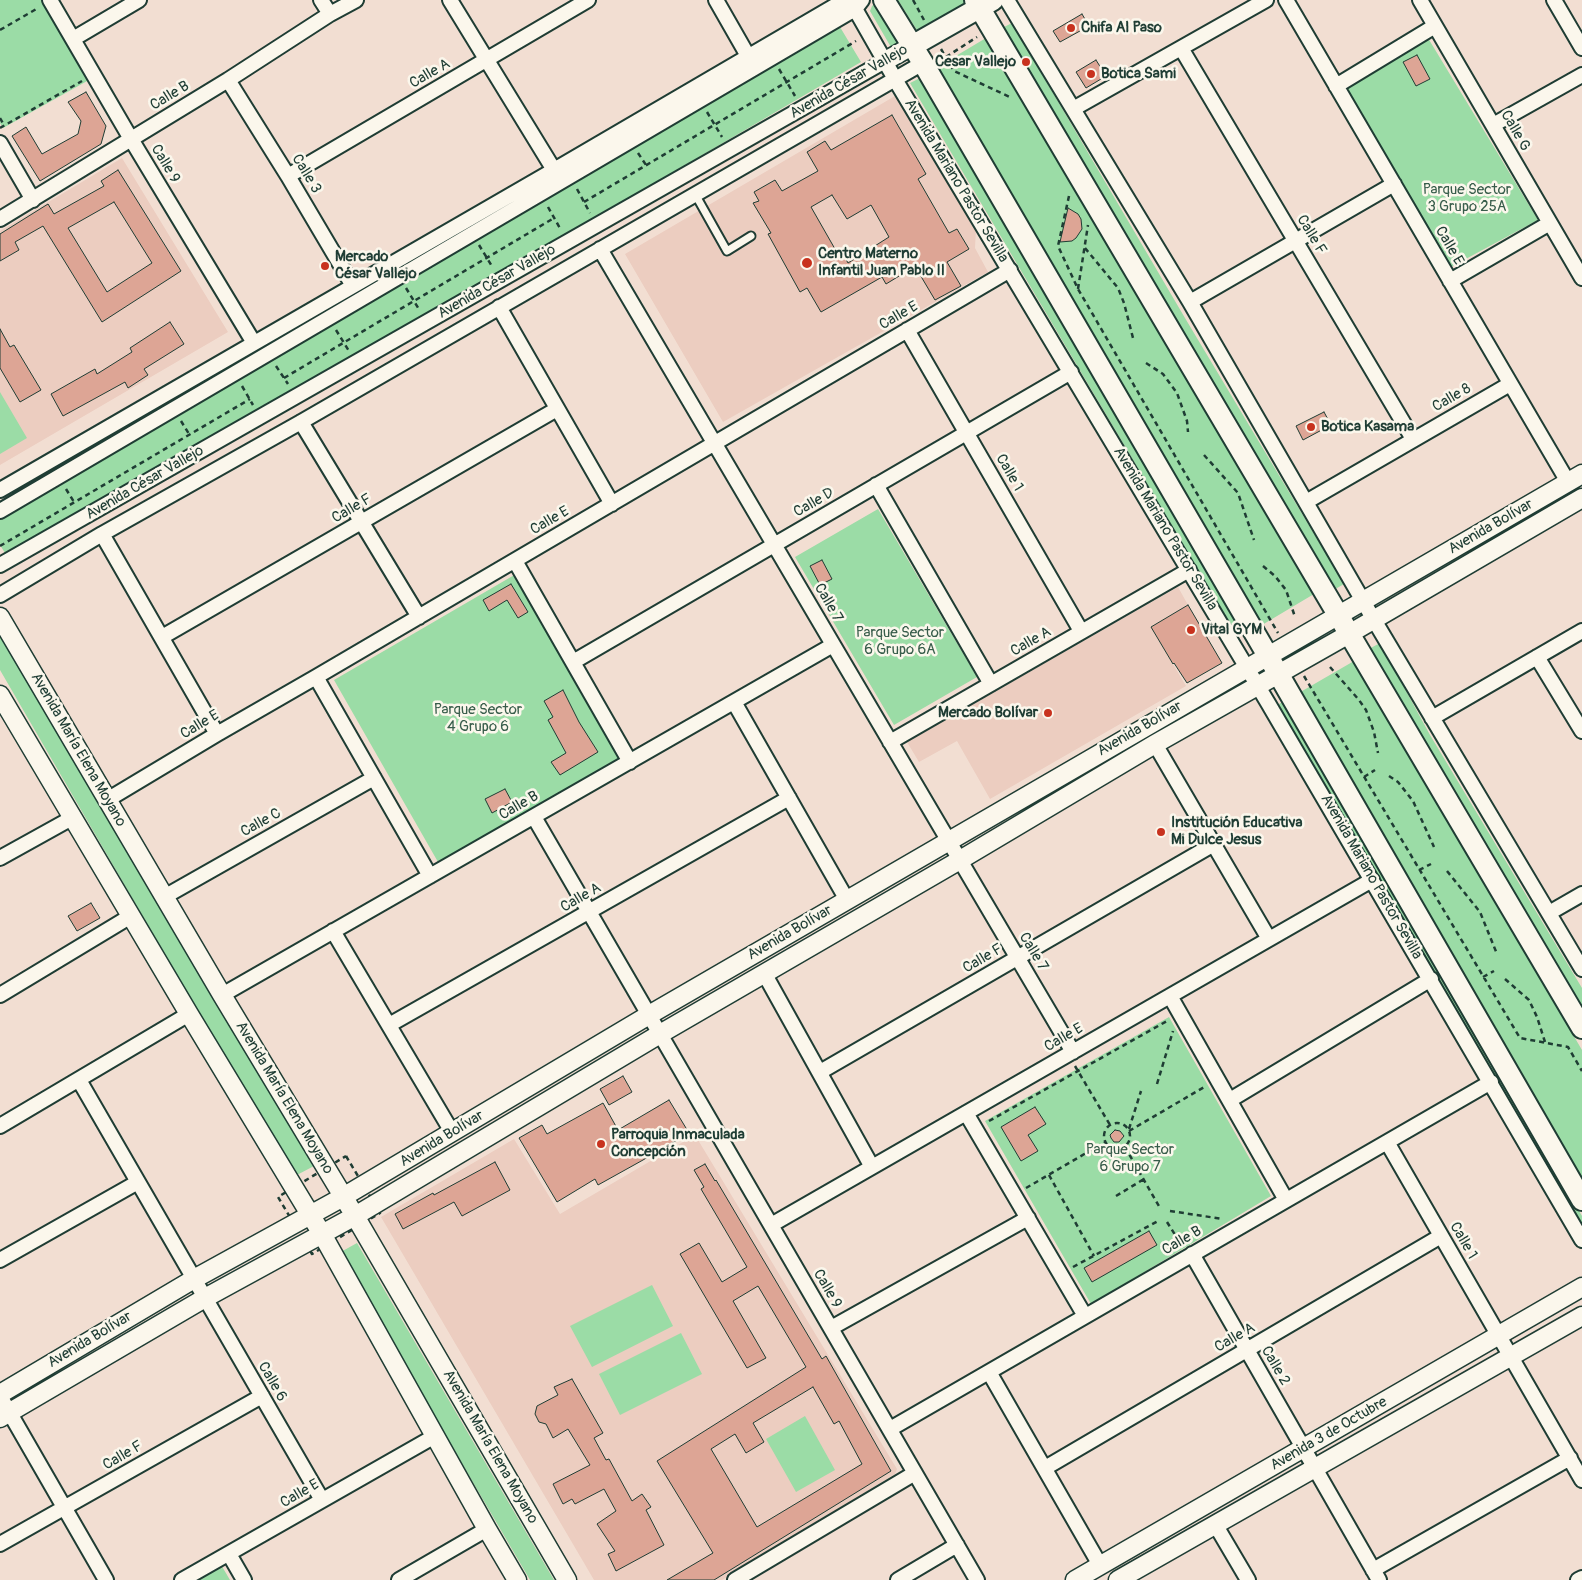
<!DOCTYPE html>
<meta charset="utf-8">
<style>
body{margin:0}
canvas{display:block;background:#f2ded2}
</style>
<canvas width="1582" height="1580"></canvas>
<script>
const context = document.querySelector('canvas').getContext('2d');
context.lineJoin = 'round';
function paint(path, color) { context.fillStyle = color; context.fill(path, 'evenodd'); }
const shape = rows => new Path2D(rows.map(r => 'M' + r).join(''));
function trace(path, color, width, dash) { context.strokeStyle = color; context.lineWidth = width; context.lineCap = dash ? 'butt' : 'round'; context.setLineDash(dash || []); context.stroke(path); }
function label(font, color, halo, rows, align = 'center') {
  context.font = font + ' Pangolin,sans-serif'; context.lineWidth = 5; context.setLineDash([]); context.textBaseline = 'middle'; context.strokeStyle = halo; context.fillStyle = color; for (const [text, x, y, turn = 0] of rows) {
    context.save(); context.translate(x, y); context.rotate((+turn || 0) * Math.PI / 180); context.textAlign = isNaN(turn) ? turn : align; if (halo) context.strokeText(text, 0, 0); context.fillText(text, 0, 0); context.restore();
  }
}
paint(shape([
 [895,96,976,229,975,248,988,272,723,422,625,254],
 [122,158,228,332,0,465,0,231],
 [1178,587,1188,605,1151,627,1186,686,990,799,957,741,919,762,907,742],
 [695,1135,897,1469,895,1474,722,1580,594,1580,381,1217,514,1139,560,1214]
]), '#eccdc0');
paint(shape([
 [0,0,41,0,89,80,3,128,0,123],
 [898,0,964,0,965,5,918,32],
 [877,2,903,48,892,49,870,11,872,6],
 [1012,23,1185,318,1344,584,1332,591,1000,29],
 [840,27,861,62,10,561,0,545,0,520],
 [986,38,1314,594,1262,625,934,69],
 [1428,38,1538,220,1449,268,1344,86],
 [920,78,1073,343,1244,633,1235,639,1140,472,910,83],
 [0,392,27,438,0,454],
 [878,509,977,677,894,725,795,557],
 [516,574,622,758,438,862,334,680],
 [0,628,215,1000,314,1166,295,1176,128,891,0,670],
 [1380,643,1430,735,1582,988,1582,1016,1367,650],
 [1354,661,1582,1050,1582,1180,1297,694],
 [1284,701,1582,1216,1582,1234,1274,707],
 [1169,1017,1271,1196,1091,1304,985,1121],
 [357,1243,554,1580,530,1580,339,1253],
 [652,1285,673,1326,592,1367,570,1326],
 [681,1333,702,1374,620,1415,599,1374],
 [805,1416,835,1470,796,1492,766,1439],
 [220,1563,230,1580,192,1580]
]), '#9bdca6');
const building = shape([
 [1082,14,1089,26,1060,42,1053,31,1082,14],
 [1417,55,1430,79,1416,86,1403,62,1417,55],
 [1096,60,1106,76,1086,88,1076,72,1096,60],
 [86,92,106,126,101,144,40,181,12,136,26,127,42,154,78,134,81,121,68,102,86,92],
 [892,115,926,174,918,179,949,233,957,229,969,249,947,262,961,286,935,300,916,268,909,272,909,270,886,284,882,277,821,312,807,288,800,292,768,234,771,233,753,203,759,201,754,192,775,180,782,191,818,171,807,152,825,141,831,150,892,115],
 [832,195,847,219,871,205,889,237,848,263,843,254,839,256,811,207,832,195],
 [118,170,181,271,102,322,43,226,15,242,19,250,0,261,0,234,48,204,54,214,104,186,101,181,118,170],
 [114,202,152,263,107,292,68,228,114,202],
 [1068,208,1078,214,1081,219,1082,229,1076,238,1072,241,1060,242,1068,208],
 [170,322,184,344,144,369,148,375,128,388,125,382,63,416,51,394,95,369,97,374,132,352,130,348,170,322],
 [0,329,10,347,14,345,41,390,20,402,0,368,0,329],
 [1324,412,1331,425,1303,440,1296,426,1324,412],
 [822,560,832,579,820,585,810,566,822,560],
 [511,584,528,612,518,618,507,600,489,611,483,600,511,584],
 [1188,605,1222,663,1187,683,1174,663,1173,664,1151,627,1188,605],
 [563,690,579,722,598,752,560,775,551,762,566,753,548,720,553,717,544,701,563,690],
 [505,789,512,802,492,813,485,799,505,789],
 [91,903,100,918,77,931,68,916,91,903],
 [623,1076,632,1092,609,1105,600,1089,623,1076],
 [669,1100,689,1133,643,1160,598,1185,595,1179,557,1202,519,1138,542,1125,547,1134,603,1103,618,1130,669,1100],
 [1035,1107,1046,1124,1028,1135,1038,1151,1021,1161,1001,1127,1035,1107],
 [1115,1130,1120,1131,1124,1136,1119,1142,1114,1142,1111,1138,1110,1135,1115,1130],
 [495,1162,510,1190,462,1216,454,1202,403,1229,395,1214,433,1193,434,1195,495,1162],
 [705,1164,715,1181,716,1180,822,1359,826,1356,891,1471,714,1580,667,1580,713,1553,657,1461,806,1367,758,1286,733,1301,766,1358,747,1368,680,1254,699,1243,722,1282,747,1267,701,1189,704,1187,694,1170,705,1164],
 [813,1387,834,1424,839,1421,862,1464,757,1527,711,1449,735,1434,746,1453,764,1442,753,1423,813,1387],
 [1149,1231,1157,1245,1092,1282,1084,1268,1149,1231],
 [572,1379,603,1433,594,1438,606,1460,609,1459,632,1501,642,1494,651,1507,646,1510,664,1545,616,1571,608,1554,615,1551,597,1524,616,1511,604,1489,575,1504,572,1499,563,1504,553,1484,590,1465,568,1429,553,1438,546,1424,539,1422,535,1414,537,1406,558,1395,554,1387,572,1379]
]);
paint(building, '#dda595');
trace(building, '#1f3d34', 1);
const service = shape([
 [695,194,727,251,751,236]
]);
const minor = shape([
 [50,0,131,139,254,343],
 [321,0,330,14],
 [450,0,554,170],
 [716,0,748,56],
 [850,0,899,86,1268,703,1582,1240],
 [1007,0,1190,302,1374,620,1582,969],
 [1286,0,1568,482],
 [1420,0,1582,278],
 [1554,0,1582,48],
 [73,39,139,0],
 [1181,48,1413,439],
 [228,80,288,176,353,286],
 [1336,86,1435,26],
 [1073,109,1266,0],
 [1493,125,1582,75],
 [0,143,33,200],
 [288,176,588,0],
 [0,219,228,80,330,14,356,0],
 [600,249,1073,1052],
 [1450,281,1550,223],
 [1190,302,1394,184],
 [499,307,612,504],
 [907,330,1081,631],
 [301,422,419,617],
 [876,485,991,684],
 [0,490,554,170,845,0],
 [1306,502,1510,384],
 [0,511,855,9,862,0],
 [102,534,217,734],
 [515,561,630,762],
 [0,565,885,61],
 [0,595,102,534,301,422,923,63],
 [162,637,557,409],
 [1537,657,1582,731],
 [573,662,1071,372],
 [316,677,430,876],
 [734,702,847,900],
 [1432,718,1582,631],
 [890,742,1189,570],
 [1155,744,1269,939],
 [107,800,217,734,316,677,1010,270],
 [534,817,977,1580],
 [0,858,72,818],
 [164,897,374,778],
 [1549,913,1582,894],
 [333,931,452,1132],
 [764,973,872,1167],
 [0,995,131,916],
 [222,995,833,645],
 [1170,996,1286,1200],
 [389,1025,789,798],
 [820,1072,1214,844],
 [79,1080,322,1500],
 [1230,1100,1431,979],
 [966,1113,1085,1316],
 [0,1126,189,1014],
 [1387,1142,1582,1480],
 [771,1225,1372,880],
 [1192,1254,1379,1580],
 [0,1260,138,1182],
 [831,1328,1028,1218],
 [989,1372,1100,1565],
 [0,1396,106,1580],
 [890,1429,1491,1082],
 [1045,1468,1441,1236],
 [1215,1524,1248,1580],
 [0,1544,262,1396],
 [229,1554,244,1580],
 [1373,1570,1570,1458],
 [182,1580,435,1436],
 [399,1580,487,1529],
 [735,1580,915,1473],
 [898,1580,957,1545],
 [1578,1580,1582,1578]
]);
const tertiary = shape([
 [885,61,912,46],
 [0,617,222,995,355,1216,567,1580],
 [0,695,189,1014,322,1234,487,1529,517,1580],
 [0,1394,194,1279,343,1197,649,1015,1582,474],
 [0,1418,205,1298,355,1216,660,1034,960,860,1155,744,1349,634,1582,498],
 [1075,1580,1582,1287],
 [1118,1580,1582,1316]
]);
const secondary = shape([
 [884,0,923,63,1268,656,1582,1200],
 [975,0,1582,1028],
 [912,46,993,0]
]);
trace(service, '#1f3d34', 11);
trace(minor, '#1f3d34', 18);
trace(tertiary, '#1f3d34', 21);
trace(secondary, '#1f3d34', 24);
trace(shape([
 [913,0,924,20],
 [0,30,38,8],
 [941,49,954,71,1012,98],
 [946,57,977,37],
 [779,69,795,96],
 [707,112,722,137],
 [0,118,4,125],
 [0,128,82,81],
 [638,153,646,165],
 [577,189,590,213],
 [1069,196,1058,246,1078,289,1278,633],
 [584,202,856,41],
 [548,207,561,230],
 [479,245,493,268],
 [1085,248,1118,288,1124,303,1133,338],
 [406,288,420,311],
 [1078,289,1088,225],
 [336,330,349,351],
 [1146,363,1163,374,1177,393,1187,421,1188,432],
 [276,366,288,384],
 [284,378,554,218],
 [242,386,253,405],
 [181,421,189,434],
 [1204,455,1238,493,1254,540],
 [66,489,74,502],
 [0,546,250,399],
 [1263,566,1275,576,1286,590,1295,617],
 [1330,667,1359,700,1366,710,1374,732,1378,753],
 [1304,676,1520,1038,1568,1047,1582,1071],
 [1389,776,1398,782,1413,801,1434,847],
 [1364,777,1375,770],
 [1419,870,1431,864],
 [1447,871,1480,912,1497,954],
 [1483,977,1494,971],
 [1505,979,1529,1000,1537,1017,1545,1042],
 [1075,1066,1110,1125],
 [1157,1084,1173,1031],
 [989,1121,1167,1021,1168,1023],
 '1104 1136a13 13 0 1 1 26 0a13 13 0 1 1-26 0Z',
 [1129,1129,1141,1091],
 [1129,1131,1206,1086],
 [1125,1147,1160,1208],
 [346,1156,380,1213,312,1254,278,1197,346,1156],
 [1049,1175,1094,1256],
 [1026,1188,1105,1142],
 [1116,1196,1144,1179],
 [1170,1211,1223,1219],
 [1167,1222,1181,1244],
 [1073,1267,1158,1221]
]), '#1f3d34', 2.5, [5, 4]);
trace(service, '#fbf7ec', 7);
trace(minor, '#fbf7ec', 14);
trace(tertiary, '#fbf7ec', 18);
trace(secondary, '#fbf7ec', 20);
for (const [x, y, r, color] of [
 [1071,28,5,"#c8321e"],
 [1026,62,5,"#c8321e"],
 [1091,74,5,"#c8321e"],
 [807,263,6,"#c8321e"],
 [325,266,5,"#c8321e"],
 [1311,427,5,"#c8321e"],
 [1191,630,5,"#c8321e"],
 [1048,713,5,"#c8321e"],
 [1161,832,5,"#c8321e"],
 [601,1144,5,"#c8321e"]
]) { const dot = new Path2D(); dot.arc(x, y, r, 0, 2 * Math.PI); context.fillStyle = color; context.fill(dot); trace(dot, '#fbf7ec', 2); }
label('bold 15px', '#1f3d34', '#fbf7ec', [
 ["Chifa Al Paso",1081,28],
 ["Cesar Vallejo",1016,62,"right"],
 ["Botica Sami",1101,74],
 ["Centro Materno",818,254],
 ["Infantil Juan Pablo II",818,271],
 ["Mercado",335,257],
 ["César Vallejo",335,274],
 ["Botica Kasama",1321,427],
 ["Vital GYM",1201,630],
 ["Mercado Bolívar",1038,713,"right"],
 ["Institución Educativa",1171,823],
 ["Mi Dulce Jesus",1171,840],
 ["Parroquia Inmaculada",611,1135],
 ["Concepción",611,1152]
], 'left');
label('15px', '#1f3d34', '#fbf7ec', [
 ["Calle A",430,74,-30],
 ["Avenida César Vallejo",849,82,-30],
 ["Calle B",170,96,-31],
 ["Calle G",1515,131,60],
 ["Calle 9",165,164,59],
 ["Calle 3",306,174,59],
 ["Avenida Mariano Pastor Sevilla",956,181,59],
 ["Calle F",1311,235,59],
 ["Calle E",1449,246,60],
 ["Avenida César Vallejo",497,282,-30],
 ["Calle E",899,316,-30],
 ["Calle 8",1452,398,-30],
 ["Calle 1",1009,473,60],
 ["Avenida César Vallejo",145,483,-30],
 ["Calle D",814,503,-30],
 ["Calle F",352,509,-30],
 ["Calle E",550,521,-30],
 ["Avenida Bolívar",1491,527,-30],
 ["Avenida Mariano Pastor Sevilla",1165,529,59],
 ["Calle 7",828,603,60],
 ["Calle A",1031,642,-30],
 ["Calle E",200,725,-31],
 ["Avenida Bolívar",1140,729,-30],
 ["Avenida María Elena Moyano",78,750,60],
 ["Calle B",519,806,-30],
 ["Calle C",261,823,-29],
 ["Avenida Mariano Pastor Sevilla",1371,877,60],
 ["Calle A",581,898,-30],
 ["Avenida Bolívar",790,933,-30],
 ["Calle 7",1033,952,59],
 ["Calle F",983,959,-30],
 ["Calle E",1064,1038,-30],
 ["Avenida María Elena Moyano",284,1098,59],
 ["Avenida Bolívar",442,1139,-31],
 ["Calle B",1182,1241,-30],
 ["Calle 1",1463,1241,60],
 ["Calle 9",827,1289,60],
 ["Calle A",1235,1338,-30],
 ["Avenida Bolívar",90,1340,-31],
 ["Calle 2",1275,1366,60],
 ["Calle 6",272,1382,60],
 ["Avenida 3 de Octubre",1329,1434,-30],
 ["Avenida María Elena Moyano",490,1447,60],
 ["Calle F",123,1456,-30],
 ["Calle E",300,1494,-30]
]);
label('15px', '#385d4b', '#fbf7ec', [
 ["Parque Sector",1467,190],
 ["3 Grupo 25A",1467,207],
 ["Parque Sector",900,633],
 ["6 Grupo 6A",900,650],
 ["Parque Sector",478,710],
 ["4 Grupo 6",478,727],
 ["Parque Sector",1130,1150],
 ["6 Grupo 7",1130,1167]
]);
</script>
